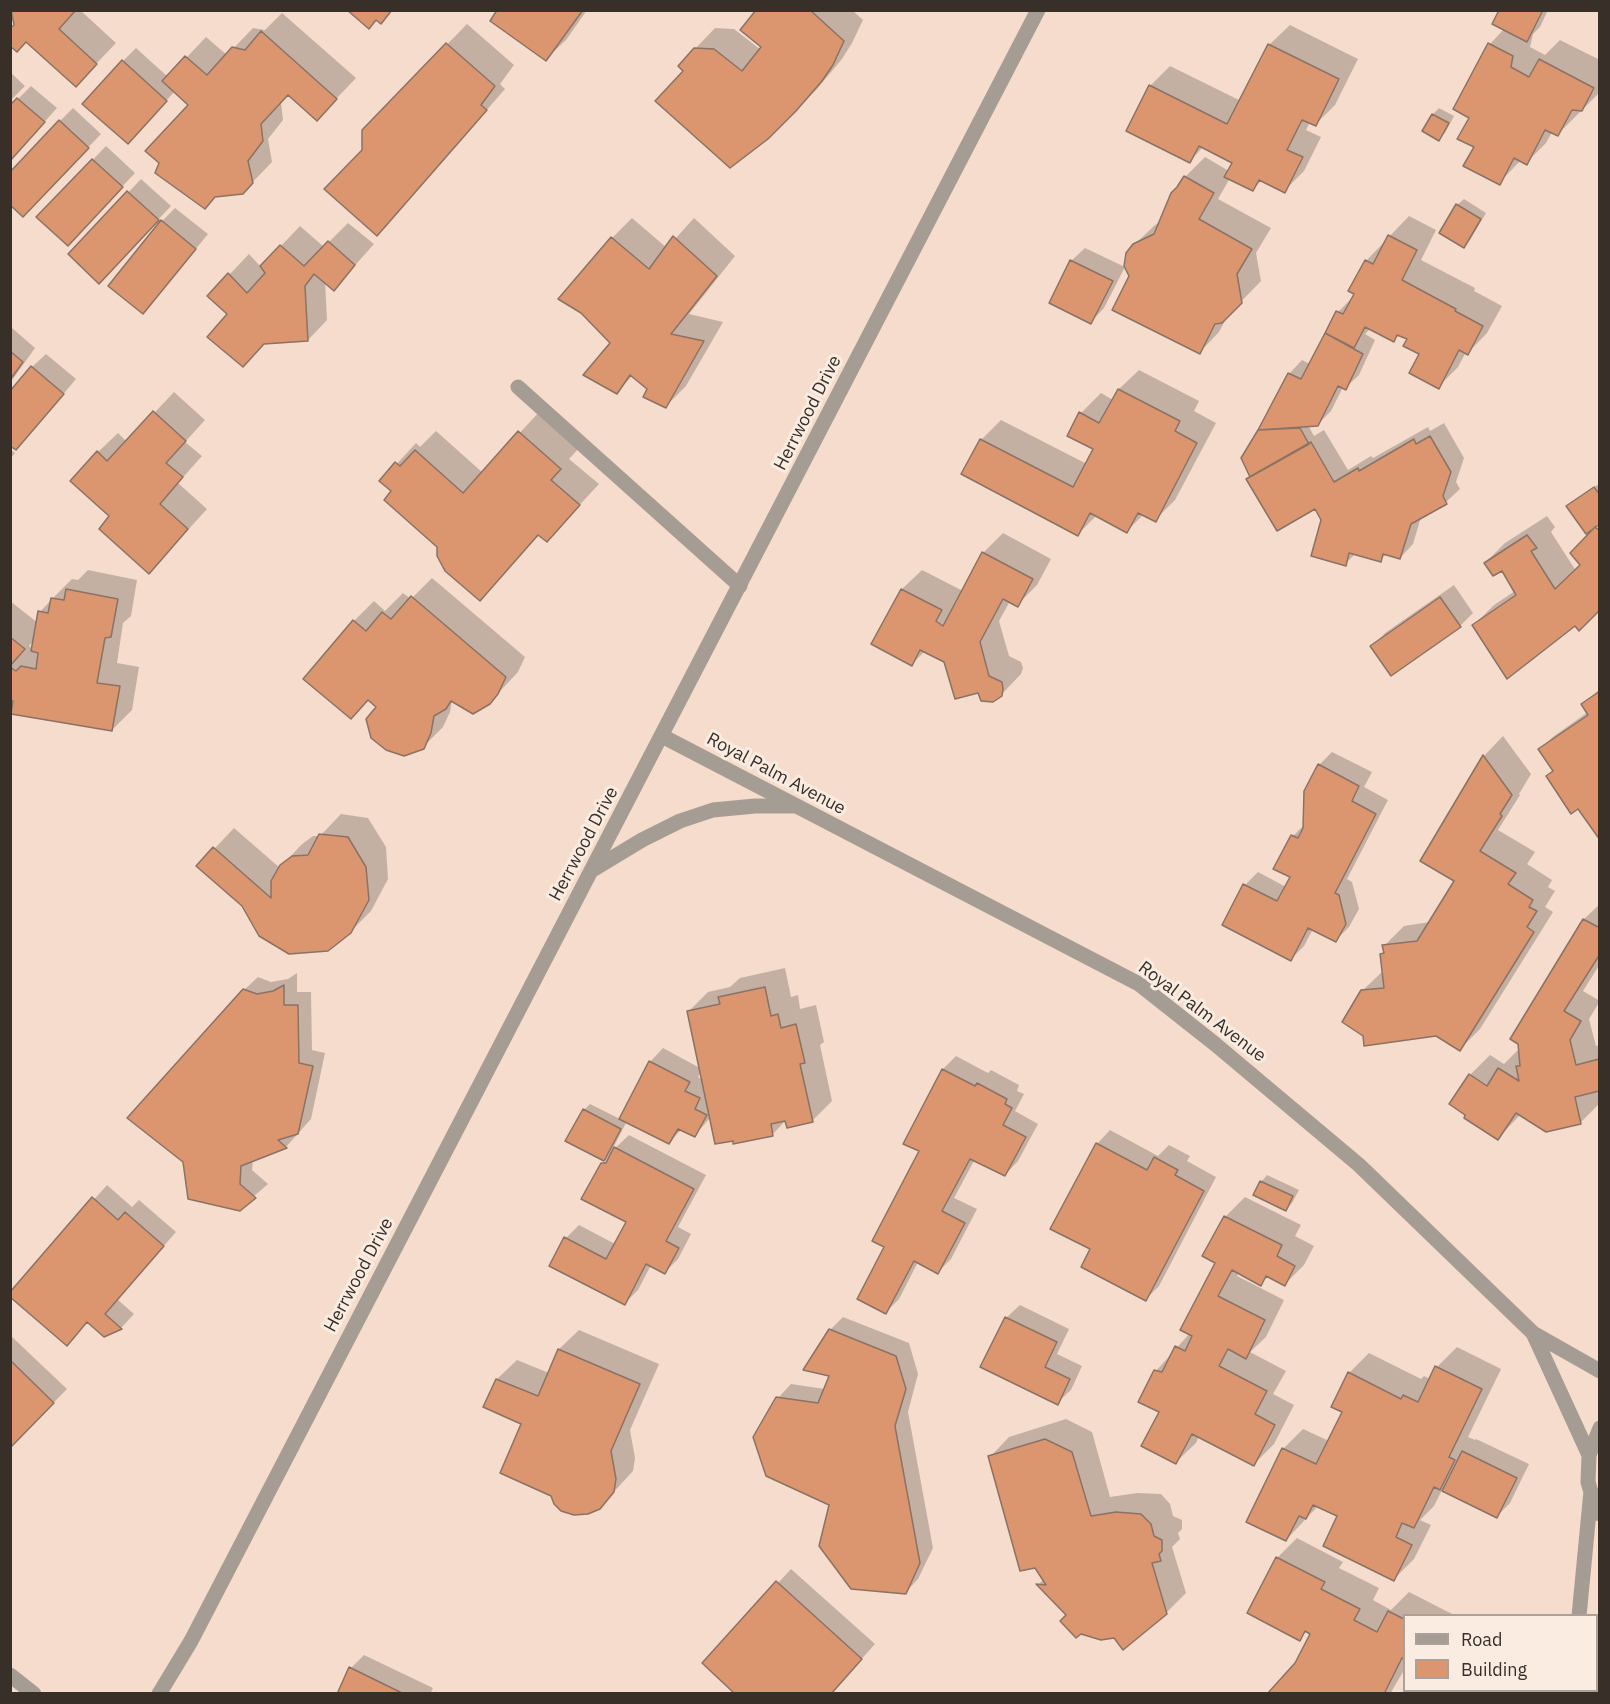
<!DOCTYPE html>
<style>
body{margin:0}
#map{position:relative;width:1610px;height:1704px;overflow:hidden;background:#f6dccc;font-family:"IBM Plex Sans",sans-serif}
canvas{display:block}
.frame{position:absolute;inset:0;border:12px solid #392f29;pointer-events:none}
.legend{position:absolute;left:1403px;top:1614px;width:195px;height:78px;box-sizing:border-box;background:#fbece2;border:2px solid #ada098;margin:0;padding:8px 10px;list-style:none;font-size:18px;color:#392f29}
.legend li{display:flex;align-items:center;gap:12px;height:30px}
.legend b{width:30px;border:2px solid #ada098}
</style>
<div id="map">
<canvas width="1610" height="1704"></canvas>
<div class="frame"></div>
<ul class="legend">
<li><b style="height:8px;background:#a59d93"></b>Road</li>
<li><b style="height:16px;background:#db956f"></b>Building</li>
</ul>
</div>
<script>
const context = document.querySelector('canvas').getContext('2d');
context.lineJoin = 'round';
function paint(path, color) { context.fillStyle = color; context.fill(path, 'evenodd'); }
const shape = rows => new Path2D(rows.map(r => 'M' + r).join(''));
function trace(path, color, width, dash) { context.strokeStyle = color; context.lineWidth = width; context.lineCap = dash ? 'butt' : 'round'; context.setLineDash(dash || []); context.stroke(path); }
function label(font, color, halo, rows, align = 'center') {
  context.font = font + ' "IBM Plex Sans",sans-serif'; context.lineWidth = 6; context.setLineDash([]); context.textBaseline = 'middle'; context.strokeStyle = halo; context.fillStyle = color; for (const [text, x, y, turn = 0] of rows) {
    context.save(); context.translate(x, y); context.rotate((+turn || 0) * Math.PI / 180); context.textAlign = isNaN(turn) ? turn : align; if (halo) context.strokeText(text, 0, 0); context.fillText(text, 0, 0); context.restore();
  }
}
paint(shape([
 [13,10,80,10,116,43,95,65,16,25],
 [499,10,587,10,566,40,546,59],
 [758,10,852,10,863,20,852,43,842,59,816,90,767,138,685,71,695,49,715,28,734,29,761,50,763,47],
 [1500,10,1548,10,1540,27,1533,34,1530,47,1545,55,1560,40,1600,60,1600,92,1557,135,1552,132,1546,143,1526,163,1521,160,1499,183,1476,146,1471,117,1455,109,1490,44,1504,29],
 [282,13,356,78,317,119,289,94,281,103,283,120,268,139,272,162,242,193,217,195,205,207,190,105,175,91,141,129,123,61,136,48,168,77,206,37,227,55,253,28,265,30],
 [467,24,514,65,500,84,505,89,396,214,377,234,364,151,363,131],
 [1290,25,1358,59,1335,105,1315,125,1310,122,1306,130,1321,137,1304,171,1284,191,1262,180,1252,190,1230,178,1218,199,1271,228,1256,253,1261,281,1228,315,1219,332,1200,352,1130,276,1134,245,1155,225,1160,222,1185,177,1205,157,1229,171,1234,162,1203,147,1190,161,1150,86,1170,66,1241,101,1270,44],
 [10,72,25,86,10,101],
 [31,86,57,108,10,160,10,107],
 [73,108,101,134,36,202,60,121],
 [1439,108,1454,116,1445,133,1439,139,1424,131,1433,114],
 [106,146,135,173,81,230,38,217],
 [141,179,171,206,112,268,70,254],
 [1464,199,1486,213,1470,240,1463,246,1457,205],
 [175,208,208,234,156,298,143,312,110,285,162,221],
 [1409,216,1436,230,1421,260,1475,288,1474,291,1502,306,1487,333,1468,353,1466,352,1458,367,1438,387,1421,354,1409,339,1399,334,1393,340,1371,328,1365,334,1375,340,1359,375,1345,388,1343,387,1331,411,1317,425,1308,425,1314,436,1324,430,1348,470,1371,456,1373,458,1428,427,1430,431,1444,423,1464,458,1456,482,1460,489,1446,502,1421,517,1413,544,1400,558,1387,554,1380,560,1356,553,1345,564,1315,506,1251,476,1259,431,1289,374,1302,360,1310,364,1338,312,1356,294,1366,261],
 [632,218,667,248,694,218,735,256,689,314,723,322,686,386,666,406,649,388,633,375,617,392,612,343,612,238],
 [348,223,374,244,334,289,325,281,327,320,308,340,229,314,209,296,249,254,261,267,300,226,324,247],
 [1085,248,1125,267,1104,308,1091,322,1071,261],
 [12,328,35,348,10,383,10,330],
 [46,354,76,379,29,435,32,367],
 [1139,370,1199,401,1194,411,1216,423,1175,500,1155,520,1144,514,1127,531,1097,515,1078,534,981,440,1001,420,1087,464,1095,449,1081,413,1101,393,1113,400,1119,389],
 [174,392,205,420,185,442,202,456,178,483,207,509,168,552,111,516,98,452,118,433,127,442],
 [539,412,579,448,569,459,599,484,547,540,540,534,480,599,393,491,381,481,416,443,420,447,436,431,483,473],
 [10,449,15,453,10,459],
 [1600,483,1600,522,1568,506],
 [1547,516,1555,527,1551,532,1576,571,1582,565,1572,553,1600,525,1600,609,1575,624,1474,625,1494,605,1515,591,1502,569,1485,563,1505,543],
 [1003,533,1051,559,1037,585,1017,605,1010,601,999,621,1009,656,1021,662,1023,668,1021,674,1001,695,979,691,945,661,925,651,911,665,902,589,922,570,963,591,983,553],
 [88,570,137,580,131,616,123,623,117,663,139,667,132,710,112,730,10,699,10,601,38,623,40,612,52,599,72,579,78,580],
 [35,639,33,649,29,646],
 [432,578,525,657,518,672,489,703,452,700,450,712,443,727,423,747,369,699,351,717,305,678,354,621,374,601,385,611,403,593,411,599],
 [1454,585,1473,613,1460,626,1372,647,1385,633],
 [1600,689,1600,837,1579,806,1548,776,1554,769,1540,749,1554,736,1588,712,1583,704],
 [1503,736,1531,774,1519,794,1520,795,1498,830,1535,852,1527,864,1552,880,1548,887,1555,891,1545,907,1553,912,1480,1029,1460,1049,1362,991,1384,970,1382,954,1385,951,1384,946,1404,926,1430,922,1456,880,1422,860,1484,756],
 [1332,752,1372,772,1364,787,1388,800,1347,879,1352,882,1359,909,1349,927,1336,940,1313,929,1304,946,1291,959,1245,885,1258,872,1286,887,1292,876,1293,836,1305,824,1319,765],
 [341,814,368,818,386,847,388,879,371,911,350,932,243,905,198,866,234,828,280,868,301,845,313,836,320,836],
 [1600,904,1600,964,1583,991,1600,1001,1589,1019,1596,1046,1600,1045,1600,1089,1598,1091,1600,1103,1581,1122,1546,1131,1521,1114,1498,1138,1470,1075,1490,1055,1504,1064,1520,1048,1519,1043,1512,1038,1584,919],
 [785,968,791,997,798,995,800,1009,816,1005,824,1042,820,1045,832,1101,812,1121,786,1120,773,1134,711,1117,695,1135,682,1129,669,1142,627,1121,611,1152,629,1135,706,1175,678,1227,691,1234,678,1259,665,1272,651,1265,638,1290,625,1303,566,1238,579,1225,615,1244,628,1221,602,1164,606,1161,567,1141,584,1110,590,1104,620,1119,650,1062,663,1048,700,1068,688,1012,708,992,730,987,740,978],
 [701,1071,703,1080,698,1077],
 [297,973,297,992,311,992,312,1050,325,1053,311,1119,286,1147,253,1160,252,1170,268,1184,239,1209,244,990,258,977,271,982,288,979],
 [956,1056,988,1073,991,1070,1019,1085,1017,1091,1024,1094,1015,1111,1038,1124,1018,1161,1005,1175,975,1159,954,1198,977,1209,951,1259,938,1272,918,1262,899,1299,886,1312,886,1246,921,1151,905,1143,943,1069],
 [1110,1130,1158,1156,1169,1145,1190,1156,1187,1161,1216,1177,1159,1286,1145,1300,1092,1249,1097,1144],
 [1267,1175,1299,1190,1292,1203,1286,1210,1261,1182],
 [107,1185,132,1207,139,1200,176,1232,117,1299,134,1314,122,1327,105,1335,88,1321,67,1344,10,1294],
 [1245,1197,1301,1225,1295,1236,1314,1246,1304,1265,1284,1285,1268,1276,1261,1284,1239,1272,1237,1276,1284,1300,1266,1337,1250,1352,1286,1371,1273,1394,1294,1405,1274,1444,1254,1464,1199,1436,1196,1443,1176,1462,1161,1411,1156,1371,1190,1333,1217,1262,1225,1217],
 [1020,1305,1069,1329,1057,1354,1082,1366,1071,1390,1057,1403,1006,1318],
 [843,1317,909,1343,918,1374,908,1412,933,1548,918,1579,905,1593,831,1504,778,1398,791,1384,825,1389,831,1375,830,1330],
 [579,1330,659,1364,630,1430,635,1458,633,1471,599,1508,523,1423,485,1406,497,1379,517,1360,549,1373,559,1349],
 [10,1335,67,1389,10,1447],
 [1457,1347,1501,1369,1468,1437,1475,1440,1476,1439,1529,1464,1510,1503,1497,1516,1442,1490,1434,1506,1420,1520,1431,1525,1414,1559,1394,1579,1339,1516,1318,1506,1286,1540,1283,1449,1303,1429,1329,1441,1344,1411,1349,1373,1369,1353,1421,1379,1424,1376,1430,1379,1437,1367],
 [1066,1419,1092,1432,1110,1497,1137,1493,1161,1494,1170,1504,1173,1516,1182,1520,1182,1529,1178,1533,1180,1539,1172,1547,1186,1593,1166,1613,1114,1636,1068,1615,1039,1584,1044,1579,990,1457,1009,1437],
 [1297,1538,1343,1562,1339,1568,1379,1588,1373,1600,1391,1610,1409,1592,1456,1616,1404,1616,1404,1670,1390,1694,1269,1694,1296,1664,1312,1634,1307,1631,1300,1639,1277,1558],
 [791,1569,875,1644,830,1694,704,1663],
 [364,1655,433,1688,430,1694,338,1694,351,1668]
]), '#0003');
const building = shape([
 [11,10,76,10,59,29,97,64,76,87,26,42,17,52,10,46,10,28,14,25,11,10],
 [347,10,392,10,381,24,376,20,369,29,347,10],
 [497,10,583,10,546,61,490,21,497,10],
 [756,10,810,10,844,41,833,65,822,81,796,111,768,139,730,168,655,101,683,71,678,66,694,48,714,49,742,71,761,47,740,30,756,10],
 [1499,10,1543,10,1527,42,1492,24,1499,10],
 [261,31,337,99,317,121,288,95,261,124,263,141,248,161,253,183,243,194,215,197,205,209,155,173,159,163,145,151,188,105,162,81,185,56,207,75,232,47,245,50,261,31],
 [446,43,495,86,481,105,487,110,377,236,324,189,362,150,362,130,446,43],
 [1488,43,1513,56,1511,67,1529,77,1539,59,1594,88,1582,111,1572,110,1558,136,1545,130,1527,165,1514,158,1500,185,1463,166,1474,147,1457,139,1469,118,1453,109,1488,43],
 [1268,44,1339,79,1316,126,1302,120,1287,150,1303,157,1285,193,1259,180,1253,191,1224,177,1232,163,1199,146,1190,163,1126,131,1149,85,1227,124,1268,44],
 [122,60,167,101,128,144,82,104,122,60],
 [17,98,45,122,10,161,10,105,17,98],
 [1432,114,1449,123,1439,141,1422,131,1432,114],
 [59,120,89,148,23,217,10,205,10,172,59,120],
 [92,159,123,187,68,246,36,217,92,159],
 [1184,176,1214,193,1199,219,1252,249,1237,274,1242,303,1222,323,1215,324,1200,354,1112,310,1129,276,1124,266,1126,253,1133,244,1154,234,1171,193,1177,187,1184,176],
 [127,191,159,220,99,284,68,254,127,191],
 [1456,204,1481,219,1464,248,1439,233,1456,204],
 [161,220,196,249,143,314,108,286,161,220],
 [1388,235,1417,250,1402,280,1456,309,1455,311,1483,326,1468,355,1459,350,1439,389,1409,373,1419,354,1403,346,1407,339,1397,335,1394,342,1365,327,1354,348,1325,333,1336,311,1343,314,1354,294,1348,291,1365,260,1373,264,1388,235],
 [673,236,717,276,671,334,704,341,666,408,643,397,647,389,630,375,617,394,583,375,610,343,581,313,558,299,611,237,649,269,673,236],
 [328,241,355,265,334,291,314,274,305,286,308,341,264,344,243,367,207,337,227,314,207,296,228,273,247,293,265,273,260,266,280,245,304,266,328,241],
 [1070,260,1113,281,1091,324,1049,303,1070,260],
 [1325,333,1363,354,1346,390,1338,386,1318,426,1258,430,1288,373,1301,379,1325,333],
 [10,351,23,362,10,380,10,351],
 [31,366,64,394,16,450,10,446,10,391,31,366],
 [1118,389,1180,421,1175,431,1197,443,1156,522,1138,513,1127,533,1090,513,1078,536,961,474,980,439,1073,487,1093,449,1067,436,1079,412,1099,423,1118,389],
 [153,411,186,441,166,463,183,477,160,504,188,529,149,574,99,529,109,516,70,481,97,451,107,461,153,411],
 [1300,428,1309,444,1250,477,1241,458,1258,430,1300,428],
 [518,431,561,469,551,480,580,505,547,542,538,535,480,601,445,571,437,556,437,547,384,500,391,491,379,481,395,462,400,466,415,450,463,493,518,431],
 [1430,436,1451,472,1443,496,1447,504,1411,524,1400,559,1383,554,1381,562,1349,553,1346,566,1311,556,1321,520,1315,509,1277,531,1246,479,1311,442,1334,482,1358,468,1359,471,1414,439,1416,444,1430,436],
 [1594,487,1600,495,1600,524,1586,534,1566,506,1594,487],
 [1595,527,1600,531,1600,610,1579,631,1575,626,1507,679,1472,625,1516,595,1502,571,1493,576,1484,563,1527,535,1537,548,1531,551,1555,589,1580,565,1570,553,1595,527],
 [982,552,1033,579,1018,607,1003,599,980,642,989,676,1002,682,1003,689,1002,696,993,702,981,701,978,693,955,699,944,662,920,650,912,666,871,644,901,589,942,610,936,621,943,626,982,552],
 [66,589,118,599,111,637,105,638,97,683,120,686,112,731,11,714,13,701,10,700,10,667,16,671,21,666,36,669,38,653,31,651,38,611,48,613,51,598,64,600,66,589],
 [411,596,506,677,498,694,490,704,473,714,451,701,446,709,434,716,431,733,424,749,404,756,386,750,371,738,366,719,376,707,368,700,351,719,303,679,353,620,366,631,382,612,391,619,411,596],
 [1440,597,1461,627,1391,676,1370,646,1440,597],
 [10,637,25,649,10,666,10,637],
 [1600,691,1600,840,1578,809,1571,814,1546,776,1553,771,1538,749,1588,715,1581,704,1600,691],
 [1483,755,1512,795,1500,814,1502,816,1480,851,1516,873,1508,884,1533,900,1529,907,1537,911,1527,927,1534,932,1460,1051,1436,1036,1364,1046,1363,1036,1342,1022,1361,990,1384,988,1380,954,1384,953,1382,945,1417,941,1454,881,1420,861,1483,755],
 [1318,764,1359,786,1352,801,1376,814,1335,893,1339,895,1346,924,1336,942,1308,928,1291,961,1222,925,1243,884,1277,901,1290,877,1273,869,1291,835,1298,838,1303,828,1304,791,1318,764],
 [319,834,348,837,366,867,369,900,351,933,328,951,289,954,259,936,242,906,196,866,213,847,271,898,271,881,280,865,292,856,308,855,319,834],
 [1583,919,1600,928,1600,954,1564,1011,1581,1021,1570,1040,1576,1065,1599,1059,1599,1091,1575,1097,1581,1124,1546,1132,1516,1113,1498,1140,1464,1118,1465,1115,1449,1104,1469,1074,1487,1086,1498,1068,1519,1081,1516,1066,1520,1066,1518,1044,1510,1039,1583,919],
 [284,985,284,1005,298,1005,299,1063,313,1066,298,1134,278,1140,287,1148,241,1166,240,1184,256,1198,240,1211,188,1199,183,1162,127,1118,243,989,257,994,273,991,284,985],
 [765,987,771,1016,778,1014,781,1028,796,1024,805,1063,800,1064,813,1122,787,1128,785,1121,771,1124,773,1136,733,1144,733,1141,715,1144,687,1011,720,1004,718,997,765,987],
 [649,1061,690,1082,685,1091,700,1098,695,1109,707,1115,695,1137,678,1129,669,1144,619,1119,649,1061],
 [942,1069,975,1086,977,1083,1007,1099,1005,1104,1012,1108,1003,1125,1026,1137,1005,1176,970,1159,942,1211,965,1223,938,1274,914,1261,886,1314,857,1299,884,1247,872,1241,919,1151,903,1144,942,1069],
 [583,1109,621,1129,604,1161,565,1141,583,1109],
 [1096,1143,1147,1170,1154,1157,1178,1170,1175,1175,1204,1191,1146,1301,1081,1267,1090,1249,1050,1229,1096,1143],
 [614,1147,694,1189,666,1241,679,1248,665,1274,646,1264,625,1305,549,1266,564,1237,606,1259,626,1222,581,1199,601,1163,606,1163,614,1147],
 [1260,1181,1293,1196,1286,1211,1253,1195,1260,1181],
 [92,1197,118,1220,125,1212,164,1246,105,1314,122,1329,104,1337,87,1322,67,1346,10,1297,10,1292,92,1197],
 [1224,1216,1282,1245,1277,1256,1295,1266,1285,1286,1266,1276,1261,1286,1232,1270,1218,1296,1265,1320,1246,1359,1228,1349,1219,1366,1267,1391,1255,1414,1275,1425,1254,1466,1192,1434,1176,1464,1141,1446,1159,1412,1138,1402,1154,1370,1162,1372,1175,1346,1185,1351,1192,1336,1180,1330,1215,1263,1202,1256,1224,1216],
 [1005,1317,1057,1342,1045,1367,1070,1379,1058,1405,980,1367,1005,1317],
 [829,1329,896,1356,906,1389,895,1426,920,1563,906,1594,851,1589,819,1546,829,1505,766,1476,753,1437,776,1397,818,1403,829,1376,803,1370,829,1329],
 [558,1349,640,1384,611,1451,616,1479,614,1492,600,1509,588,1514,574,1515,561,1511,554,1504,551,1496,500,1473,521,1424,483,1407,496,1379,538,1396,558,1349],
 [10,1360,54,1403,10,1448,10,1360],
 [1435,1366,1482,1389,1449,1457,1455,1460,1440,1490,1434,1487,1414,1528,1402,1523,1396,1537,1412,1545,1394,1581,1323,1546,1337,1516,1313,1505,1306,1519,1299,1516,1286,1541,1246,1522,1282,1448,1316,1464,1342,1412,1331,1407,1348,1372,1401,1399,1403,1395,1418,1402,1435,1366],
 [1045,1439,1072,1452,1091,1516,1116,1512,1141,1514,1151,1524,1154,1536,1162,1540,1162,1551,1159,1554,1161,1561,1152,1563,1167,1614,1123,1650,1114,1638,1101,1640,1081,1634,1076,1638,1060,1621,1066,1615,1036,1584,1046,1585,1035,1568,1020,1571,988,1456,1045,1439],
 [1462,1451,1517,1478,1497,1518,1442,1491,1462,1451],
 [1276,1557,1325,1582,1321,1589,1360,1609,1354,1620,1377,1632,1388,1611,1404,1619,1404,1659,1402,1658,1384,1694,1267,1694,1295,1663,1310,1634,1305,1631,1300,1641,1247,1613,1276,1557],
 [776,1581,862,1659,831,1694,735,1694,702,1663,776,1581],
 [349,1667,404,1694,337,1694,349,1667]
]);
paint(building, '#db956f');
trace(building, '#8a7265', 1.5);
trace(shape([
 [518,387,740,586]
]), '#a59d93', 15);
trace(shape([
 [662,736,1139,984,1215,1044,1359,1165,1533,1333,1600,1371],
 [1533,1333,1589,1455],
 [1600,1428,1589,1455,1588,1482,1596,1509,1600,1514],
 [1579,1616,1591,1491],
 [1596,1655,1600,1651],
 [10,1675,34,1694],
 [1571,1694,1573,1690]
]), '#a59d93', 15);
trace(shape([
 [594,869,642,840,680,821,713,810,755,806,793,806],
 [159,1694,191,1641,1038,10]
]), '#a59d93', 15);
label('18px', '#392f29', '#fbece2', [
 ["Herrwood Drive",808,413,-63],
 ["Royal Palm Avenue",776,774,28],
 ["Herrwood Drive",584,844,-62],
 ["Royal Palm Avenue",1202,1012,37],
 ["Herrwood Drive",359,1275,-62]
]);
</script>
